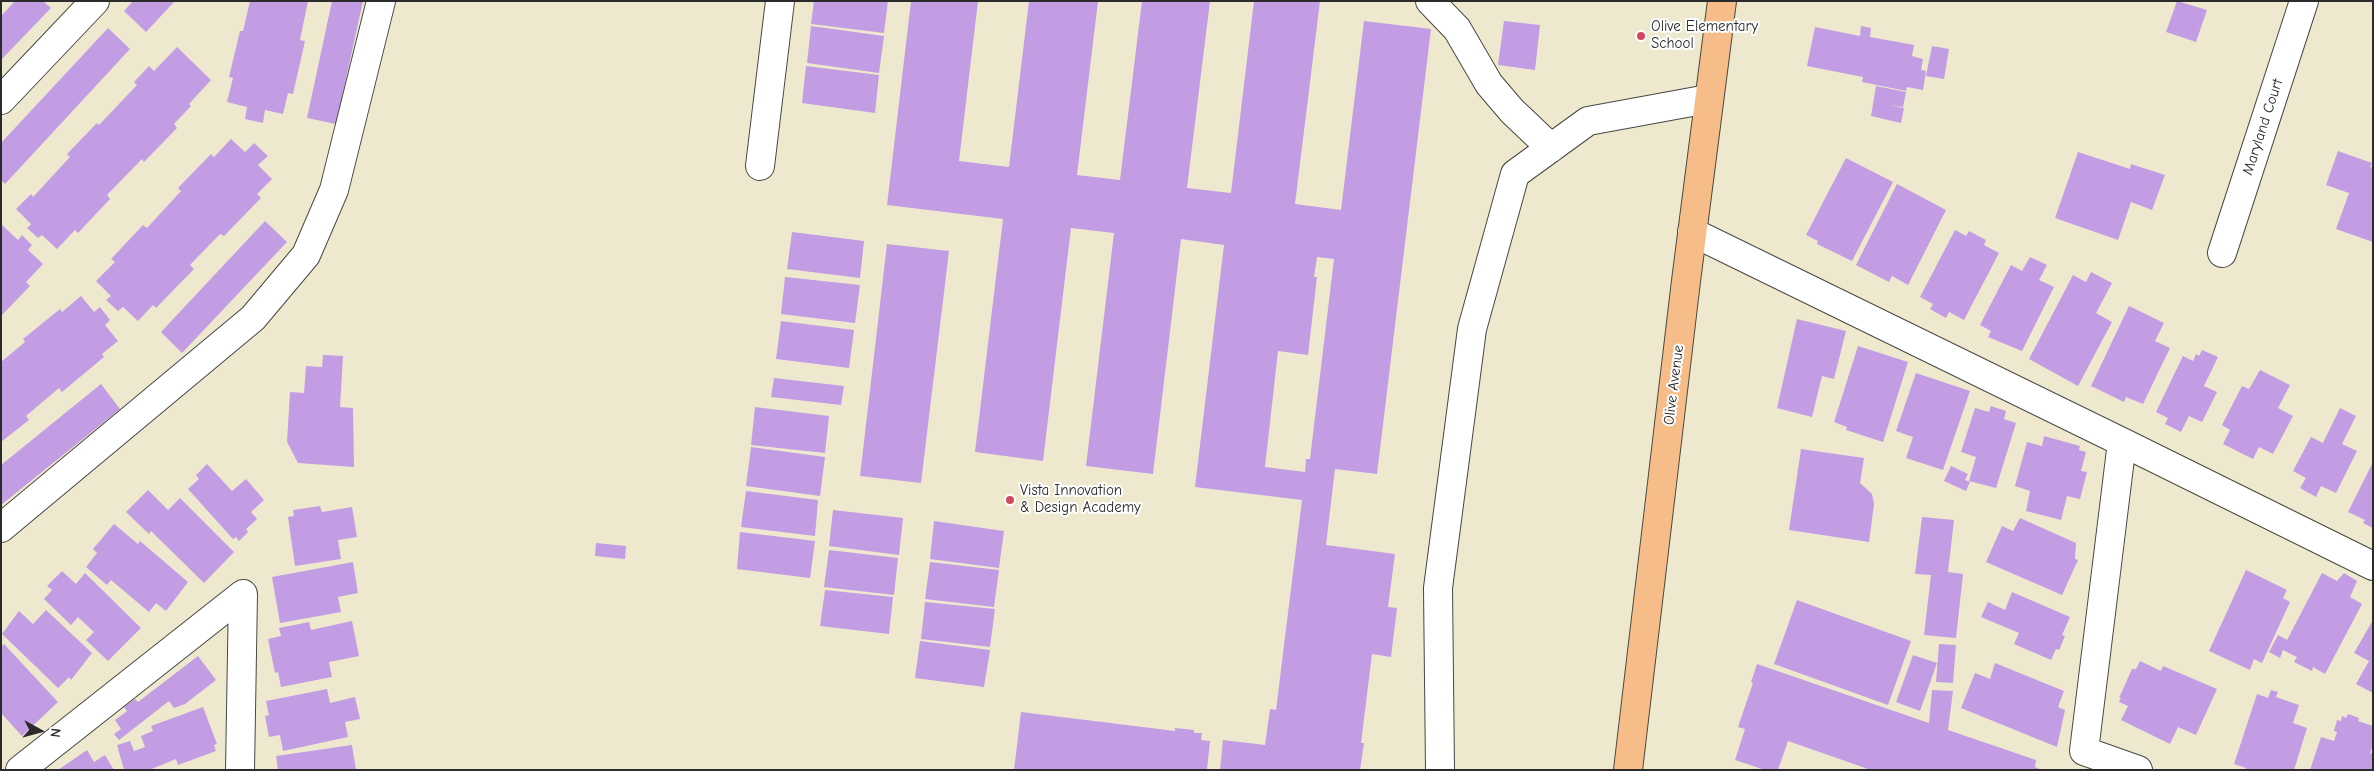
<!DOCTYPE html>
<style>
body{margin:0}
#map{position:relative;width:2374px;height:771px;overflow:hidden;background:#eee9ce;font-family:"Comic Neue",sans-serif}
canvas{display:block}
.frame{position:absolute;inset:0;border:2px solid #2b2b2b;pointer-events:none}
.north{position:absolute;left:15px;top:706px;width:50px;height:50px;-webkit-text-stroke:4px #fff;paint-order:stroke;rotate:97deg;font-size:14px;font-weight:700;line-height:20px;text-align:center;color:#2b2b2b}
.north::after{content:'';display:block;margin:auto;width:18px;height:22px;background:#2b2b2b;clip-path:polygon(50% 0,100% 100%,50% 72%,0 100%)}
</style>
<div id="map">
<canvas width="2374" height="771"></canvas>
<div class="frame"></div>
<div class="north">N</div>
</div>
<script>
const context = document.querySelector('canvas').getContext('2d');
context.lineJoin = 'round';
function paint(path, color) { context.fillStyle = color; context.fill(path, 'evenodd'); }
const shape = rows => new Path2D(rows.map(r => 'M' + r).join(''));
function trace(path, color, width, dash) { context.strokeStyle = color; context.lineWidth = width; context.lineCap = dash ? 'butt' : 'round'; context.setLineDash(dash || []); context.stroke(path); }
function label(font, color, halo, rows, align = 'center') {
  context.font = font + ' "Comic Neue",sans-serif'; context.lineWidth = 4; context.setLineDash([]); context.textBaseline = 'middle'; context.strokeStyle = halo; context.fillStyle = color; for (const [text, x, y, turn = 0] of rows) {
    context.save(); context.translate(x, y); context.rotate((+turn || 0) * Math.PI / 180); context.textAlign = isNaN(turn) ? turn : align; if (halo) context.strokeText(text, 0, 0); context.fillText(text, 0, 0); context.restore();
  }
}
paint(shape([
 [15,1,43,1,51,8,1,60,1,16],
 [133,1,175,1,146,32,124,11],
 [250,1,308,1,300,40,305,41,293,94,288,93,283,114,265,110,263,123,245,119,247,107,227,102,233,78,229,77,240,31,243,31],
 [332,1,363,1,336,124,307,118],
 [814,1,888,1,884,33,811,24],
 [911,1,978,1,959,161,1009,167,1029,1,1098,1,1077,175,1120,180,1142,1,1210,1,1187,188,1231,193,1254,1,1320,1,1295,204,1341,210,1364,21,1431,29,1377,474,1335,469,1326,545,1395,554,1388,607,1397,608,1391,657,1372,654,1361,743,1364,743,1360,770,1220,770,1223,740,1265,745,1270,709,1276,710,1302,500,1195,487,1224,245,1181,239,1153,474,1086,466,1114,233,1071,228,1043,461,975,452,1003,219,887,205],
 [1317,257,1334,259,1310,459,1306,459,1305,472,1265,467,1278,351,1308,355,1317,277,1314,277],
 [2177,1,2207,10,2196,42,2166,32],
 [1504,21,1540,25,1535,70,1498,65],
 [811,26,884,36,879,73,807,63],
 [1861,26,1871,28,1870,37,1914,45,1912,56,1923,59,1921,70,1926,71,1923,90,1907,87,1906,91,1862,82,1863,77,1807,66,1815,27,1860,36],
 [108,28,130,49,5,184,1,180,1,143],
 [1932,46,1949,49,1944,79,1926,76],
 [177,47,211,80,189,104,191,106,174,124,177,128,144,162,142,159,107,195,110,199,78,233,75,230,57,249,42,235,38,238,27,228,31,224,16,209,31,194,33,197,70,157,67,154,97,123,99,125,137,85,134,82,149,66,154,71],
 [806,66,879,75,875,113,802,103],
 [1876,86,1906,92,1903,107,1889,105,1904,108,1901,123,1871,116],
 [231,139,245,152,254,143,268,156,258,165,272,179,257,194,261,198,224,236,220,234,190,265,194,269,156,308,153,305,138,321,123,307,118,311,106,300,111,296,96,281,115,262,111,259,143,225,147,228,181,191,178,188,211,154,214,157],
 [2338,151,2372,163,2370,167,2373,168,2373,242,2336,229,2349,193,2326,185],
 [2078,152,2130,169,2131,164,2165,175,2152,210,2131,202,2118,240,2055,218],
 [1846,158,1893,182,1852,261,1817,244,1818,241,1806,235],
 [1897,184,1946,210,1908,285,1892,276,1889,282,1856,265],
 [265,221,287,242,182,353,161,332],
 [1,224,18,240,22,235,32,245,28,250,43,264,26,282,30,286,1,316],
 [1955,230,1966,236,1969,231,1986,240,1984,245,1999,253,1964,320,1949,312,1946,318,1930,309,1933,304,1920,297],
 [792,232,864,241,860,278,787,269],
 [887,244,949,251,921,483,860,476],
 [2030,257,2047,265,2039,280,2054,287,2022,351,1988,337,1991,331,1980,325,2011,265,2022,271],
 [2091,272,2112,283,2096,313,2112,322,2078,386,2029,359,2073,275,2086,282],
 [785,277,860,285,855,323,781,314],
 [81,296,94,312,100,307,110,320,105,325,118,341,102,354,104,357,62,392,59,388,26,416,29,420,1,442,1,362,25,342,23,339,60,309,62,312],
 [2129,306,2164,323,2155,341,2170,348,2143,404,2126,397,2124,402,2091,386],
 [1797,319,1846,331,1834,379,1822,376,1812,417,1777,408],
 [781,321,854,330,849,368,776,359],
 [1858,346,1908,362,1883,442,1846,430,1847,427,1834,422],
 [2202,350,2218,357,2204,386,2217,392,2202,422,2189,416,2181,432,2165,424,2168,418,2156,412,2183,356,2193,361,2196,354,2199,356],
 [323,355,343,356,340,407,353,408,354,467,298,463,287,442,290,392,304,393,306,366,322,367],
 [2260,370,2290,385,2278,408,2293,416,2273,454,2259,447,2253,459,2223,444,2230,430,2222,425,2242,386,2249,389],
 [1916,373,1970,391,1943,470,1906,458,1913,437,1896,431],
 [774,378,844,386,841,405,771,397],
 [101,384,120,409,1,505,1,465],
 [1991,406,2006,411,2004,419,2016,423,1996,488,1969,481,1976,457,1961,452,1975,408,1989,412],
 [755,407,829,416,825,453,751,445],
 [2340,408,2356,416,2342,444,2357,451,2336,493,2321,486,2316,497,2300,488,2306,478,2293,471,2311,437,2323,443],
 [2044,436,2080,446,2079,450,2086,452,2081,471,2087,472,2080,499,2067,496,2061,520,2026,511,2030,491,2015,486,2027,442,2042,446],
 [751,447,825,457,820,496,746,486],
 [1801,449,1864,458,1860,483,1872,494,1874,504,1869,542,1789,530],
 [2373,462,2373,528,2363,523,2365,520,2348,512],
 [207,464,232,491,246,479,264,500,251,512,257,519,246,529,248,532,239,541,236,537,233,539,188,489,199,479,196,475],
 [1951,466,1968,474,1965,480,1970,482,1966,491,1944,481],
 [148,490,168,510,180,498,234,552,204,583,151,531,149,534,126,512],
 [746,491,818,500,815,536,741,527],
 [320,506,322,512,352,507,357,537,338,540,341,559,295,566,288,517,294,516,293,510],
 [833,510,903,518,899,555,829,546],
 [1922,517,1954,520,1948,572,1963,574,1956,638,1924,635,1931,575,1915,574],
 [2020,518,2076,543,2075,559,2078,560,2062,595,1986,562,2002,526,2013,531],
 [934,521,1004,531,999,568,930,559],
 [114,524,138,544,140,541,188,582,166,611,156,603,149,612,111,580,107,585,86,567,97,553,93,549],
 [740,532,815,541,810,578,737,569],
 [596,543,626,546,625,559,595,556],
 [829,550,898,558,894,595,824,587],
 [353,562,358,593,338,597,341,612,280,623,272,577],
 [930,562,999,570,994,607,925,599],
 [2246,570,2287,590,2283,598,2290,602,2262,663,2254,659,2250,670,2209,651],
 [62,571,76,584,85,573,141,628,108,661,86,640,94,632,78,617,71,625,44,599,52,590,47,586],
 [2322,573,2337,581,2344,573,2357,581,2350,597,2362,604,2325,674,2313,667,2312,671,2294,662,2297,657,2283,650,2280,658,2269,652,2278,635,2287,640],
 [825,590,893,597,889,634,820,626],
 [2012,592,2070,617,2062,635,2065,636,2059,650,2056,649,2051,660,2014,644,2019,633,1981,617,1988,602,2005,610],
 [1797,600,1911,641,1888,705,1774,664],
 [925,602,995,609,990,647,921,639],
 [46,610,92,653,71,680,69,677,58,688,2,634,19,611,33,624],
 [2373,620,2373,693,2356,684,2369,661,2354,653],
 [352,621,359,656,329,662,332,677,281,687,278,672,275,673,268,639,281,636,279,628,309,622,311,630],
 [920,641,990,650,984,687,915,678],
 [4,644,58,702,22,736,1,713,1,647],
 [1939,644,1956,645,1953,683,1936,682],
 [1913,655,1937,663,1920,711,1896,702],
 [198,656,216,680,185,704,174,708,169,701,119,740,114,734,121,729,115,720,127,711,124,707,135,699,138,702],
 [2140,661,2161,671,2163,666,2217,689,2196,735,2178,727,2170,744,2121,720,2128,706,2119,702,2121,698,2119,698,2132,669,2136,669],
 [1995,663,2064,691,2058,707,2065,710,2057,747,1961,708,1975,673,1990,679],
 [1757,664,1929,723,1932,690,1953,691,1948,730,2036,760,2035,767,2042,770,1871,770,1788,741,1778,770,1765,770,1735,760,1745,729,1738,727,1753,683,1751,682],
 [327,689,330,703,355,697,360,719,345,722,348,737,283,751,280,735,269,737,265,716,269,715,266,701],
 [2271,690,2278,692,2276,697,2299,705,2293,723,2307,728,2294,770,2245,770,2246,768,2234,764,2257,694,2268,698],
 [203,707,217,744,214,745,216,751,178,765,176,759,149,770,124,770,117,745,130,741,134,751,145,747,141,736,153,731,151,726],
 [1021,712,1175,731,1175,728,1194,730,1194,733,1202,733,1201,740,1210,741,1207,770,1014,770],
 [2348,714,2359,718,2358,721,2373,726,2373,745,2370,753,2373,754,2373,770,2310,770,2321,737,2334,741,2337,732,2334,731,2337,720,2341,721,2342,716,2346,718],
 [352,745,356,770,278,770,276,756],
 [87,750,94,762,105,755,114,770,58,770]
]), '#c29de3');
const minor = shape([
 [1430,1,1457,29,1489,84,1512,111,1551,148],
 [1,100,95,1],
 [760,166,780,1],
 [1692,232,2122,442],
 [2222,253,2304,1],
 [1,528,253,318,306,255,334,190,381,1],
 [20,770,243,594,240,770],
 [1440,770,1438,588,1472,329,1515,174,1588,121,1708,99],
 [2138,770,2084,751,2122,442,2373,566]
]);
const major = shape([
 [1628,770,1686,281,1722,1]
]);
trace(minor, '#484843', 30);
trace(major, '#484843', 30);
trace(minor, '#fff', 28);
trace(major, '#f7bd88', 28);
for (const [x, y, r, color] of [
 [1641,36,5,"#d1495b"],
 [1010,500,5,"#d1495b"]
]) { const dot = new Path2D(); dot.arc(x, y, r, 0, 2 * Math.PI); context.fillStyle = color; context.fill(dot); trace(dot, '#fff', 2); }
label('15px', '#2b2b2b', '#fff', [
 ["Olive Elementary",1651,27],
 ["School",1651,44],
 ["Vista Innovation",1020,491],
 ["& Design Academy",1020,508]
], 'left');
label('15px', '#2b2b2b', '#fff', [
 ["Maryland Court",2263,127,-72],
 ["Olive Avenue",1674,385,-83]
]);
</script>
